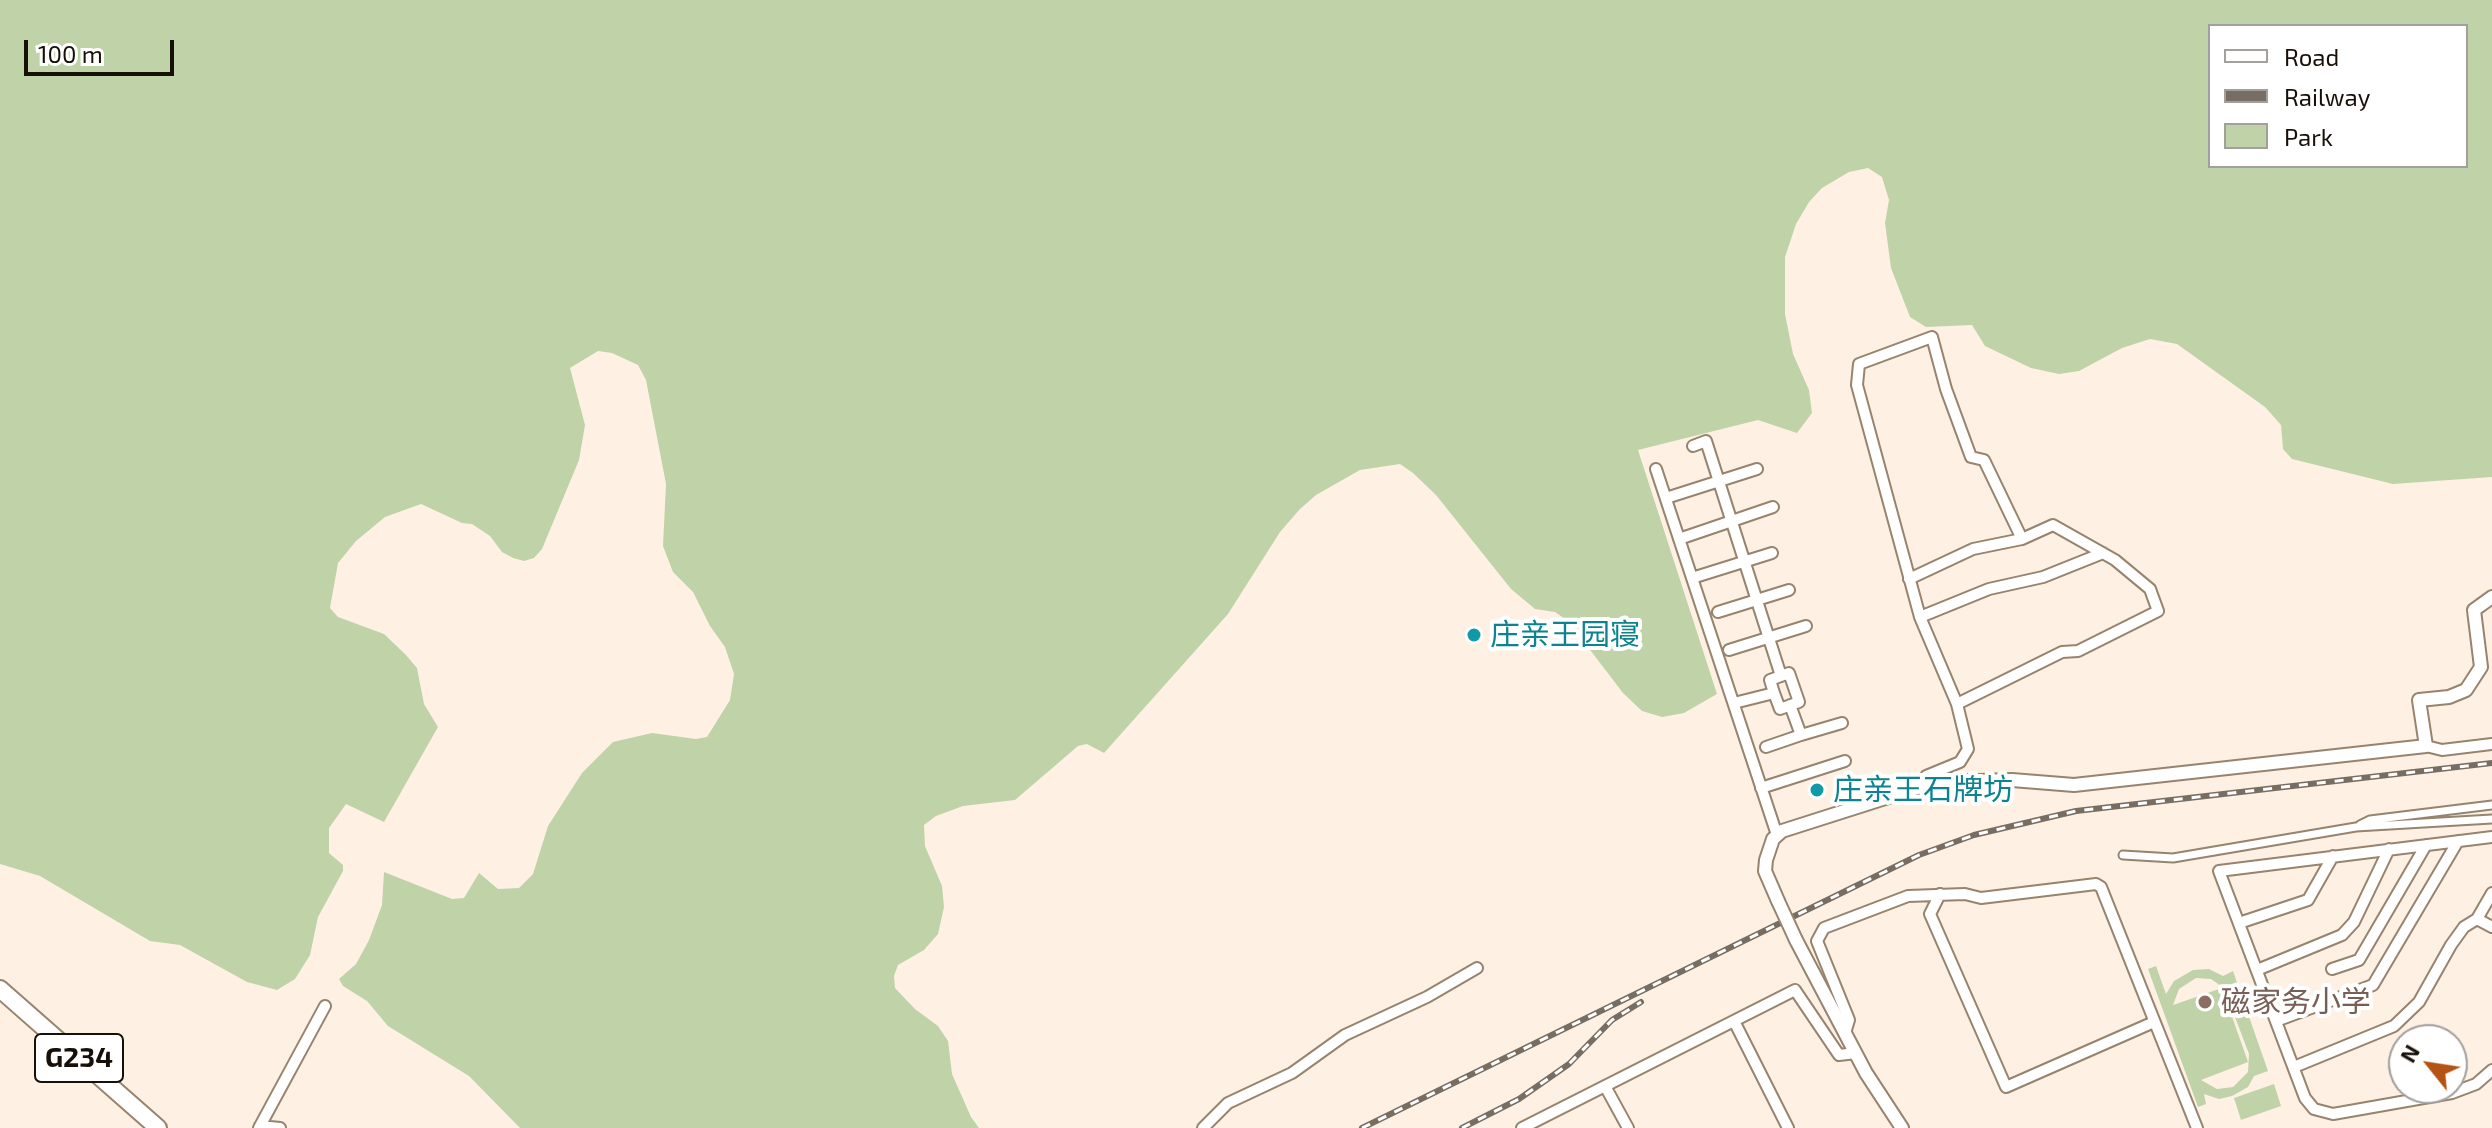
<!DOCTYPE html>
<meta charset="utf-8">
<style>
body{margin:0}
#map{position:relative;width:2492px;height:1128px;overflow:hidden;background:#fef1e3;font-family:"Exo 2",sans-serif}
canvas{display:block}
.legend{position:absolute;left:2208px;top:24px;width:260px;height:144px;box-sizing:border-box;background:#fff;border:2px solid #a29f9c;margin:0;padding:10px 14px;list-style:none;font-size:24px;color:#171008}
.legend li{display:flex;align-items:center;gap:16px;height:40px}
.legend b{width:40px;border:2px solid #a29f9c}
.north{position:absolute;left:2388px;top:1024px;width:80px;height:80px;box-sizing:border-box;background:#fff;border:2px solid #a29f9c;border-radius:50%;rotate:300deg;font-size:22px;font-weight:700;line-height:32px;text-align:center;color:#171008}
.north::after{content:'';display:block;margin:auto;width:28px;height:36px;background:#b45314;clip-path:polygon(50% 0,100% 100%,50% 72%,0 100%)}
.scale{position:absolute;left:24px;top:40px;width:150px;height:36px;box-sizing:border-box;border:4px solid #171008;border-top:0;padding-left:10px;font-size:24px;line-height:28px;white-space:nowrap;color:#171008;-webkit-text-stroke:6px #fff;paint-order:stroke}
</style>
<div id="map">
<canvas width="2492" height="1128"></canvas>
<ul class="legend">
<li><b style="height:10px;background:#fff"></b>Road</li>
<li><b style="height:10px;background:#776d63"></b>Railway</li>
<li><b style="height:22px;background:#c0d2a8"></b>Park</li>
</ul>
<div class="north">N</div>
<div class="scale">100 m</div>
</div>
<script>
const context = document.querySelector('canvas').getContext('2d');
context.lineJoin = 'round';
function paint(path, color) { context.fillStyle = color; context.fill(path, 'evenodd'); }
const shape = rows => new Path2D(rows.map(r => 'M' + r).join(''));
function trace(path, color, width, dash) { context.strokeStyle = color; context.lineWidth = width; context.lineCap = dash ? 'butt' : 'round'; context.setLineDash(dash || []); context.stroke(path); }
function label(font, color, halo, rows, align = 'center') {
  context.font = font + ' "Exo 2","Noto Sans SC",sans-serif'; context.lineWidth = 8; context.setLineDash([]); context.textBaseline = 'middle'; context.strokeStyle = halo; context.fillStyle = color; for (const [text, x, y, turn = 0] of rows) {
    context.save(); context.translate(x, y); context.rotate((+turn || 0) * Math.PI / 180); context.textAlign = isNaN(turn) ? turn : align; if (halo) context.strokeText(text, 0, 0); context.fillText(text, 0, 0); context.restore();
  }
}
paint(shape([
 [0,0,2492,0,2492,477,2393,484,2292,459,2283,449,2281,425,2265,407,2177,344,2150,339,2122,348,2079,371,2059,374,2031,368,1985,346,1972,325,1926,327,1910,317,1891,268,1885,223,1889,200,1882,177,1868,168,1849,172,1822,188,1809,202,1796,224,1785,257,1785,314,1793,354,1809,390,1812,413,1797,433,1758,420,1638,450,1717,694,1684,713,1662,717,1642,711,1623,693,1568,621,1555,612,1535,609,1511,589,1436,495,1413,473,1400,464,1360,470,1316,495,1300,509,1280,532,1228,614,1104,753,1087,744,1078,746,1015,800,963,806,936,816,924,825,925,846,942,886,944,907,938,934,924,950,898,965,894,976,895,988,915,1009,938,1026,948,1041,952,1074,971,1117,979,1128,520,1128,469,1076,388,1026,367,1001,343,986,339,979,356,964,369,940,382,905,384,872,452,899,464,898,479,873,498,889,519,888,533,874,548,826,582,773,613,742,652,733,696,739,707,737,730,700,734,674,725,647,710,626,693,592,673,572,663,546,666,484,646,380,638,365,612,353,598,351,570,368,585,425,579,460,542,549,534,558,524,561,513,558,502,552,490,536,472,524,462,523,421,504,385,517,356,541,338,563,330,608,338,617,384,634,405,654,417,668,424,704,438,727,384,822,346,804,329,828,329,853,343,865,343,871,318,917,310,955,295,979,277,990,247,982,180,945,150,941,40,876,0,864],
 [2466,26,2466,166,2210,166,2210,26],
 [2156,966,2166,994,2174,981,2193,970,2209,969,2223,976,2233,971,2268,1071,2254,1076,2248,1087,2232,1096,2219,1099,2204,1094,2206,1104,2198,1107,2148,969],
 [2196,978,2211,979,2224,988,2249,1054,2248,1072,2233,1087,2217,1089,2201,1080,2248,1062,2222,988,2173,1005,2179,989],
 [2274,1084,2281,1106,2241,1120,2234,1098]
]), '#c0d2a8');
const pedestrian = shape([
 [2360,825,2370,820,2492,805],
 [2123,855,2173,858,2356,827,2492,819]
]);
const minor = shape([
 [1693,446,1706,441,1781,676],
 [1656,469,1777,835],
 [1666,498,1757,469],
 [1679,539,1773,507],
 [1692,578,1772,553],
 [1909,579,1973,549,2022,539],
 [1718,612,1789,590],
 [1920,617,1989,589,2043,577,2103,553],
 [1729,650,1806,626],
 [1734,703,1774,693,1770,680,1789,673,1799,702,1780,709,1774,693],
 [1801,735,1842,723],
 [2426,746,2442,750,2492,744],
 [1766,747,1801,735,1790,705],
 [1920,787,1926,776,1960,762,1968,749,1957,704,1920,617,1857,385,1859,364,1932,337,1946,389,1971,457,1984,460,2022,539,2053,525,2115,560,2150,589,2158,611,2078,651,2062,652,1957,704],
 [1761,788,1845,761],
 [2492,837,2219,871,2305,1098,2314,1109,2333,1114,2452,1093,2476,1084,2492,1070],
 [1940,894,1930,914,2006,1087,2154,1022],
 [2477,919,2492,927],
 [2239,923,2308,900,2333,856],
 [2332,969,2359,960,2426,845],
 [2257,970,2342,935,2354,922,2389,849],
 [1734,1021,1788,1128],
 [2276,1021,2373,985,2458,841],
 [1845,1033,1849,1020,1817,941,1824,928,1908,896,1965,894,1981,898,2096,884,2101,887,2197,1128],
 [2294,1067,2394,1026,2419,1002,2451,945,2464,927,2477,919,2492,893],
 [1605,1086,1628,1128],
 [260,1126,280,1128],
 [259,1128,325,1006],
 [1203,1128,1228,1103,1292,1073,1345,1035,1427,997,1477,968],
 [1522,1128,1795,990,1839,1055,1856,1053]
]);
const tertiary = shape([
 [1778,901,1765,871,1766,860,1773,839,1782,831,1920,787,1944,782,2012,780,2074,785,2426,746,2419,700,2449,697,2466,690,2481,667,2474,610,2492,597],
 [1796,940,1866,1073,1902,1128]
]);
const trunk = shape([
 [0,989,158,1128]
]);
trace(pedestrian, '#97836e', 11);
trace(minor, '#97836e', 14);
trace(tertiary, '#97836e', 16);
trace(trunk, '#97836e', 20);
trace(pedestrian, '#fff', 7);
trace(minor, '#fff', 10);
trace(tertiary, '#fff', 12);
trace(trunk, '#fff', 16);
const rail = shape([
 [1362,1128,1919,855,1974,835,2076,811,2492,763],
 [1462,1128,1519,1099,1569,1064,1612,1020,1641,1002]
]);
trace(rail, '#776d63', 6);
trace(rail, '#fff', 3, [9]);
const tertiaryBridge = shape([
 [1778,901,1796,940]
]);
trace(tertiaryBridge, '#97836e', 16, []);
trace(tertiaryBridge, '#fff', 12);
for (const [x, y, r, color] of [
 [1474,635,8,"#0f9aa8"],
 [1817,790,8,"#0f9aa8"],
 [2205,1002,8,"#8d6e63"]
]) { const dot = new Path2D(); dot.arc(x, y, r, 0, 2 * Math.PI); context.fillStyle = color; context.fill(dot); trace(dot, '#fff', 3); }
for (const [x, y, w] of [
 [79,1058,88]
]) { const box = new Path2D(); box.roundRect(x - w / 2, y - 24, w, 48, 6); context.fillStyle = '#fff'; context.fill(box); trace(box, '#171008', 2); }
label('bold 28px', '#171008', null, [
 ["G234",79,1058]
]);
label('30px', '#0d838f', '#fff', [
 ["庄亲王园寝",1490,635],
 ["庄亲王石牌坊",1833,790]
], 'left');
label('30px', '#785e54', '#fff', [
 ["磁家务小学",2221,1002]
], 'left');
</script>
